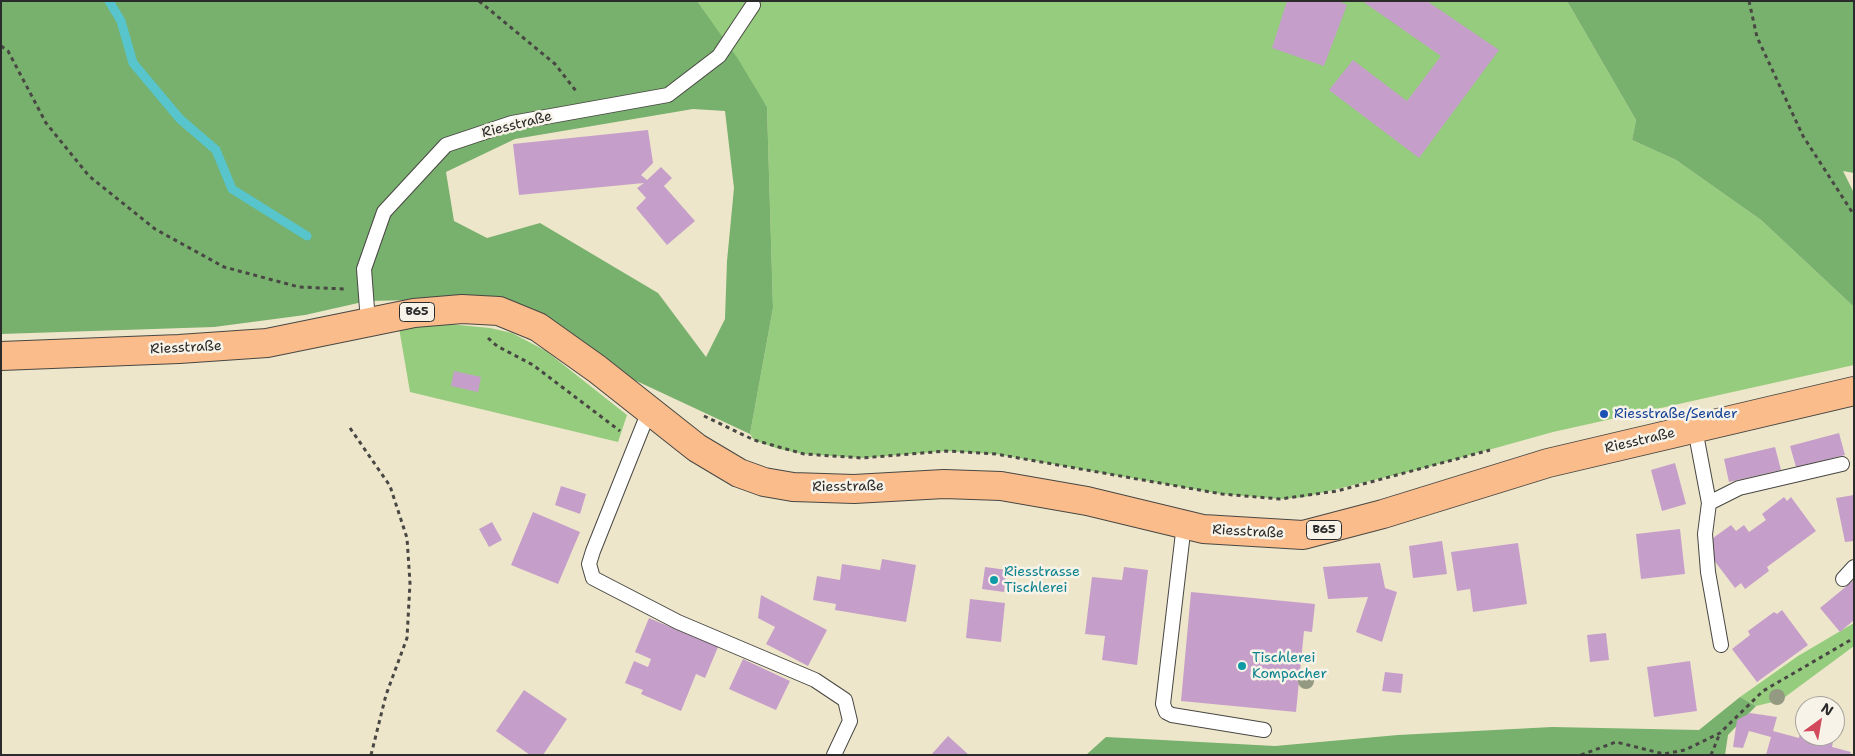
<!DOCTYPE html>
<meta charset="utf-8">
<style>
body{margin:0}
#map{position:relative;width:1855px;height:756px;overflow:hidden;background:#eee6cb;font-family:"Shantell Sans",sans-serif}
canvas{display:block}
.frame{position:absolute;inset:0;border:2px solid #2b2b2b;pointer-events:none}
.north{position:absolute;left:1795px;top:696px;width:50px;height:50px;box-sizing:border-box;background:#f7f3e8;border:1px solid #a5a39c;border-radius:50%;rotate:32deg;font-size:14px;font-weight:700;line-height:20px;text-align:center;color:#2b2b2b}
.north::after{content:'';display:block;margin:auto;width:18px;height:22px;background:#d1495b;clip-path:polygon(50% 0,100% 100%,50% 72%,0 100%)}
</style>
<div id="map">
<canvas width="1855" height="756"></canvas>
<div class="frame"></div>
<div class="north">N</div>
</div>
<script>
const context = document.querySelector('canvas').getContext('2d');
context.lineJoin = 'round';
function paint(path, color) { context.fillStyle = color; context.fill(path, 'evenodd'); }
const shape = rows => new Path2D(rows.map(r => 'M' + r).join(''));
function trace(path, color, width, dash) { context.strokeStyle = color; context.lineWidth = width; context.lineCap = dash ? 'butt' : 'round'; context.setLineDash(dash || []); context.stroke(path); }
function label(font, color, halo, rows, align = 'center') {
  context.font = font + ' "Shantell Sans",sans-serif'; context.lineWidth = 5; context.setLineDash([]); context.textBaseline = 'middle'; context.strokeStyle = halo; context.fillStyle = color; for (const [text, x, y, turn = 0] of rows) {
    context.save(); context.translate(x, y); context.rotate((+turn || 0) * Math.PI / 180); context.textAlign = isNaN(turn) ? turn : align; if (halo) context.strokeText(text, 0, 0); context.fillText(text, 0, 0); context.restore();
  }
}
paint(shape([
 [697,1,1567,1,1636,120,1632,140,1676,160,1761,220,1854,307,1854,365,1553,432,1420,469,1304,497,1280,499,1222,494,996,454,946,451,862,458,804,454,779,449,754,440,750,434,773,308,767,107],
 [438,323,490,328,512,333,546,351,627,415,618,442,410,392,399,328],
 [1854,623,1854,646,1781,700,1756,706,1740,697,1798,656]
]), '#96cc7e');
paint(shape([
 [1,1,697,1,738,59,767,107,773,308,750,434,461,299,367,301,305,315,214,327,1,334],
 [693,109,725,111,734,188,727,261,725,319,706,357,658,293,540,223,487,238,454,221,446,172,515,139],
 [1567,1,1854,1,1854,173,1843,171,1854,193,1854,307,1761,220,1676,160,1632,140,1636,120],
 [1740,697,1756,706,1728,735,1725,755,1086,755,1106,737,1275,746,1398,735,1552,727,1699,730]
]), '#78b06d');
trace(shape([
 [109,1,121,21,133,63,180,119,216,150,232,189,307,236]
]), '#57c5cb', 9);
paint(shape([
 [1287,1,1338,1,1347,5,1324,66,1272,48],
 [1362,1,1427,1,1499,50,1419,158,1329,90,1353,60,1407,101,1441,56],
 [648,130,653,163,641,175,647,180,661,167,672,178,664,186,695,221,667,245,636,208,646,198,637,188,644,183,519,195,513,144],
 [454,371,481,377,478,392,451,386],
 [1839,433,1845,455,1796,467,1790,446],
 [1775,447,1781,470,1729,482,1724,459],
 [1675,463,1686,504,1662,511,1651,470],
 [561,486,586,494,580,514,555,505],
 [1854,495,1854,541,1845,542,1836,498],
 [1784,497,1787,501,1791,497,1816,531,1767,567,1769,571,1745,589,1741,583,1735,588,1707,551,1713,547,1709,541,1731,525,1736,531,1744,525,1749,532,1766,520,1762,514],
 [533,512,580,532,558,584,511,565],
 [492,522,502,540,489,547,479,529],
 [1680,529,1685,574,1641,579,1636,534],
 [1442,541,1447,574,1413,578,1409,546],
 [1518,543,1527,604,1473,612,1470,589,1457,591,1451,552],
 [882,559,916,565,906,622,835,610,836,604,813,600,817,576,840,580,842,564,880,570],
 [1380,563,1385,588,1397,592,1382,642,1356,632,1368,597,1328,599,1323,567],
 [985,567,1007,570,1004,592,982,589],
 [1124,567,1148,570,1137,665,1102,660,1105,636,1085,634,1092,577,1122,580],
 [1854,580,1854,620,1840,632,1820,608],
 [1191,592,1315,604,1312,632,1304,631,1296,712,1181,701],
 [761,595,827,630,808,666,766,644,775,627,758,618],
 [970,599,1005,603,1001,642,966,638],
 [1782,610,1808,645,1757,682,1732,649,1750,635,1748,631,1774,612,1777,614],
 [649,618,718,647,705,678,696,674,681,711,641,694,643,690,625,683,634,661,648,667,651,659,635,652],
 [1606,633,1609,660,1590,662,1587,635],
 [743,659,790,681,776,710,729,689],
 [1690,661,1697,711,1654,717,1647,667],
 [1385,672,1403,674,1401,693,1382,691],
 [524,690,567,719,543,755,530,755,496,731],
 [1750,713,1777,717,1773,731,1799,738,1800,733,1833,742,1832,747,1851,752,1850,755,1766,755,1771,737,1749,731,1743,748,1733,747,1737,720],
 [948,736,969,755,931,755]
]), '#c59fc9');
const lane = shape([
 [368,322,364,269,384,212,446,145,512,123,668,95,719,56,753,5],
 [649,411,593,551,589,564,593,578,678,622,815,680,845,700,850,721,834,755],
 [1695,429,1709,503],
 [1184,524,1163,704,1166,712,1172,715,1264,730],
 [1843,579,1854,567],
 [1721,645,1708,572,1705,534,1709,503,1739,488,1842,464]
]);
const primary = shape([
 [1,356,179,349,267,343,414,313,462,309,499,311,538,327,597,369,697,448,739,473,764,482,793,487,854,489,944,484,1001,486,1087,501,1203,529,1303,535,1383,514,1548,463,1854,391]
]);
trace(lane, '#484743', 16);
trace(primary, '#484743', 30);
trace(shape([
 [479,1,555,64,576,91],
 [1749,1,1757,37,1803,136,1854,215],
 [1,46,8,51,46,123,89,176,155,229,224,267,299,287,346,289],
 [488,338,497,346,533,365,620,431],
 [704,416,754,440,804,454,862,458,946,451,996,454,1222,494,1280,499,1337,491,1490,450],
 [350,428,390,486,407,538,410,583,407,638,386,695,371,755],
 [1581,755,1616,742,1664,754,1685,750,1720,733,1763,691,1854,638],
 [1711,755,1720,733]
]), '#484743', 3, [4, 4]);
trace(lane, '#fff', 14);
trace(primary, '#f9bc8a', 28);
context.fillStyle = '#949a81';
for (const [x, y] of [
 [1306,681],
 [1777,697]
]) { context.beginPath(); context.arc(x, y, 8, 0, 2 * Math.PI); context.fill(); }
for (const [x, y, r, color] of [
 [1604,414,5,"#1a4fb4"],
 [994,580,5,"#0f9aa8"],
 [1242,666,5,"#0f9aa8"]
]) { const dot = new Path2D(); dot.arc(x, y, r, 0, 2 * Math.PI); context.fillStyle = color; context.fill(dot); trace(dot, '#f7f3e8', 2); }
for (const [x, y, w] of [
 [417,312,35],
 [1324,530,35]
]) { const box = new Path2D(); box.roundRect(x - w / 2, y - 9.5, w, 19, 4); context.fillStyle = '#f7f3e8'; context.fill(box); trace(box, '#2b2b2b', 1); }
label('bold 12px', '#2b2b2b', null, [
 ["B65",417,312],
 ["B65",1324,530]
]);
label('14px', '#2b2b2b', '#f7f3e8', [
 ["Riesstraße",517,125,-14],
 ["Riesstraße",186,348,-3],
 ["Riesstraße",1640,441,-13],
 ["Riesstraße",848,487,-1],
 ["Riesstraße",1248,532,3]
]);
label('14px', '#164399', '#f7f3e8', [
 ["Riesstraße/Sender",1614,414]
], 'left');
label('14px', '#0d838f', '#f7f3e8', [
 ["Riesstrasse",1004,572],
 ["Tischlerei",1004,588],
 ["Tischlerei",1252,658],
 ["Kompacher",1252,674]
], 'left');
</script>
